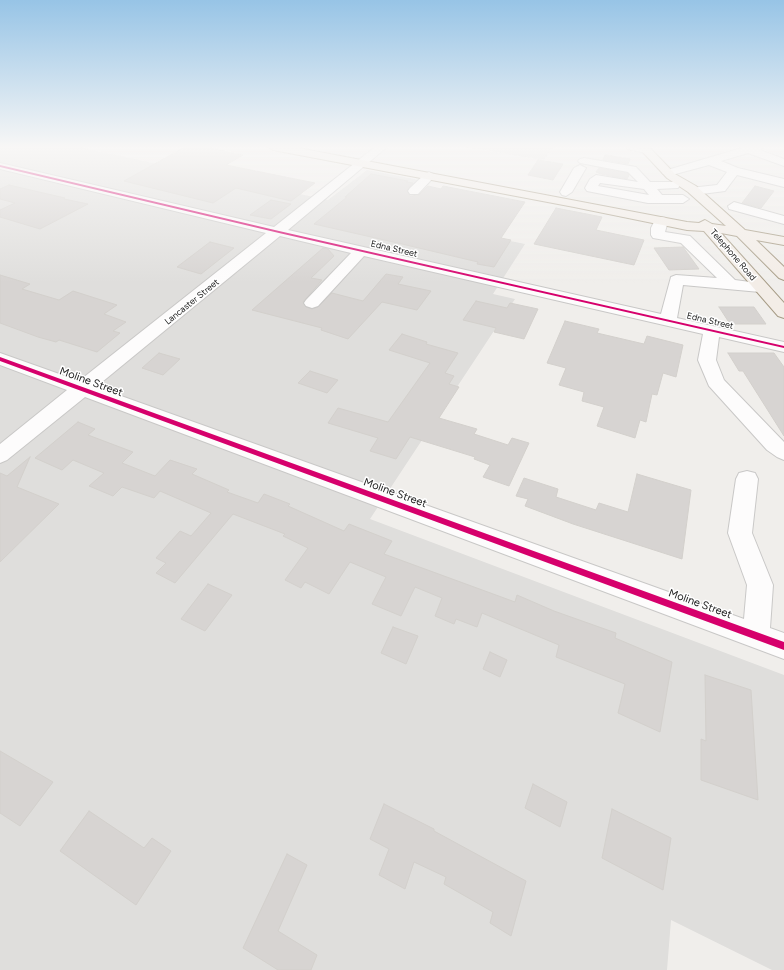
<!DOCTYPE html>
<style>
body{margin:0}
canvas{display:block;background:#f0eeeb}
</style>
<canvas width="784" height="970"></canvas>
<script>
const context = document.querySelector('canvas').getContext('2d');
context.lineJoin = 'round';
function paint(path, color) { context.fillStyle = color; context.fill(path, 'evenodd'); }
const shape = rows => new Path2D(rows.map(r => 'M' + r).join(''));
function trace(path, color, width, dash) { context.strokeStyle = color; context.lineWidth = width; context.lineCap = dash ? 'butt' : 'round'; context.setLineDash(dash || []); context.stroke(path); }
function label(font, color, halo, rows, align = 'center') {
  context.font = font + ' Figtree,sans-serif'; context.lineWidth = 3; context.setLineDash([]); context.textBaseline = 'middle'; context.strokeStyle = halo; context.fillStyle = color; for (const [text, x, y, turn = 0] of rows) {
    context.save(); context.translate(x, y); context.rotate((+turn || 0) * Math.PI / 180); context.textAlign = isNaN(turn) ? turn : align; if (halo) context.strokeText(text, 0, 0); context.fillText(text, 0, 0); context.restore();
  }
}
paint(shape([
 [0,147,78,147,328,200,367,170,424,181,389,216,525,244,493,294,515,299,370,519,784,675,784,970,772,970,671,920,667,970,0,970],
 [466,147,553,147,544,160]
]), '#dfdedc');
const building = shape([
 [185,147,206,147,243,155,226,165,315,183,291,201,236,188,213,203,124,181,185,147],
 [605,155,630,159,628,164,603,160,605,155],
 [538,160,563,164,553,180,528,175,538,160],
 [599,168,627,173,629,175,627,179,601,174,596,172,599,168],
 [371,174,408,181,406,182,413,183,407,190,410,196,419,195,428,186,441,189,443,186,525,202,501,238,511,240,494,267,477,264,478,262,402,244,314,224,347,197,345,197,371,174],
 [9,185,65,198,64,199,88,204,40,229,0,217,0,210,15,203,0,199,0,189,9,185],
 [755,186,774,191,761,208,742,203,755,186],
 [271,200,291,204,271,219,250,215,271,200],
 [556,208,602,217,596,230,644,240,634,265,534,244,556,208],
 [210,242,234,248,201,274,177,267,210,242],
 [683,247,699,269,669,270,654,248,683,247],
 [323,248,328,249,334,256,311,278,322,280,303,302,306,307,312,309,318,307,332,293,363,301,386,274,403,277,398,284,431,291,417,310,382,302,348,339,321,330,322,328,252,310,323,248],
 [0,275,30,284,22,289,59,300,73,291,117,305,104,314,126,322,113,331,120,333,97,352,59,340,56,342,38,337,0,323,0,275],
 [476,301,507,308,510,303,538,309,524,339,494,332,496,328,463,320,476,301],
 [719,307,754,307,766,324,730,324,719,307],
 [565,321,599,329,597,333,644,344,647,336,683,345,676,377,663,373,657,395,652,394,646,422,640,420,635,438,597,426,604,407,582,401,584,392,559,385,566,368,547,363,565,321],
 [402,334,427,342,426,344,458,353,445,373,454,376,449,384,459,387,439,418,477,429,474,434,508,445,512,438,529,443,509,486,483,477,490,465,474,459,475,457,410,437,396,459,370,451,378,438,328,423,338,408,388,422,430,363,389,350,402,334],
 [159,353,180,359,163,375,142,368,159,353],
 [728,353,774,353,784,367,784,436,743,371,739,371,728,353],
 [310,371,338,380,327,393,298,383,310,371],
 [78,422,95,429,88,435,133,452,122,463,155,476,170,460,197,469,192,474,229,490,227,492,258,503,264,494,290,504,288,506,344,531,349,524,392,541,384,554,515,602,517,595,554,611,616,633,615,638,672,662,660,732,618,713,625,684,556,657,559,645,482,613,477,627,456,619,454,624,435,616,442,598,415,587,401,616,372,604,386,577,350,562,329,594,305,582,301,588,285,580,308,548,283,536,285,534,233,514,175,583,156,573,166,563,156,558,180,531,191,536,211,513,160,491,154,498,122,487,113,496,89,486,104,473,73,460,62,470,35,458,78,422],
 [30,457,17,487,59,504,0,562,0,473,7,476,30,457],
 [637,474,691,490,682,559,573,524,525,506,528,499,516,496,524,478,558,489,556,497,596,510,599,503,628,512,637,474],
 [208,584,232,595,205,631,181,619,208,584],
 [393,627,418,636,406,664,381,653,393,627],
 [490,652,507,660,500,677,483,669,490,652],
 [705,675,751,690,758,800,701,780,701,739,706,741,705,675],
 [0,751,53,782,20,826,0,813,0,751],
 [533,784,567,802,560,827,525,808,533,784],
 [384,804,434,829,434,831,526,881,511,936,490,923,493,912,444,884,446,877,414,862,405,889,379,875,389,849,370,839,384,804],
 [612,809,671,838,663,890,602,858,612,809],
 [89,811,144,848,152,838,171,851,136,905,60,851,89,811],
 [287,854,307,865,278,931,317,955,311,970,278,970,243,948,287,854]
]);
paint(building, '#d7d4d2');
trace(building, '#d3d0cc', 1);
const minor = shape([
 [375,147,387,147,288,230,661,314,671,277,676,275,717,278,681,243,653,238,651,235,651,228,656,218,661,217,666,218,668,221,665,232,690,236,735,280,765,284,768,287,765,290,760,292,683,285,677,318,784,342,784,352,719,337,716,360,724,380,784,442,784,460,777,457,767,450,709,386,698,360,703,334,364,256,318,306,312,308,306,306,304,303,306,300,351,253,280,236,96,387,744,619,747,585,728,533,736,479,739,473,747,471,755,473,758,479,752,533,773,585,770,628,784,633,784,659,85,397,7,460,0,463,0,444,67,390,0,365,0,353,79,381,266,233,0,169,0,163,274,227,375,147],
 [626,147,649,147,651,150,646,153,627,149,626,147],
 [745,147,763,147,760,150,784,159,784,166,748,153,721,161,738,168,784,179,784,187,737,175,725,191,694,195,688,191,690,188,717,185,727,172,709,165,668,176,662,173,664,171,745,147],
 [584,158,636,167,650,182,678,182,680,185,678,188,657,189,662,195,683,195,689,199,683,203,648,203,587,191,585,188,590,179,596,175,638,182,628,172,580,163,578,161,580,159,584,158],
 [600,183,644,189,649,195,598,186,600,183],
 [580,165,586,168,572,192,566,196,562,195,560,192,574,168,580,165],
 [429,172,433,174,435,176,433,178,418,194,410,194,408,191,410,188,425,174,429,172],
 [734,202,784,216,784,224,729,209,728,206,734,202]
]);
const major = shape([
 [268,147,293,147,687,222,699,223,705,220,712,224,726,226,688,192,667,178,638,147,649,147,675,174,696,186,745,230,784,237,784,245,756,240,784,267,784,280,779,278,737,236,721,233,784,303,784,318,778,316,704,231,687,230,574,207,273,150,268,147]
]);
trace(minor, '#c9c8c7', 2);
trace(major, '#a79c86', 2);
paint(minor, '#fdfcfc');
paint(major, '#f3ede7');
paint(shape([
 [0,165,279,231,784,346,784,348,279,233,0,167,0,165],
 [0,357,784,642,784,650,0,361,0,357]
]), '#d6006c');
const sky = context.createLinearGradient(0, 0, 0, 283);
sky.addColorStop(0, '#97c4e6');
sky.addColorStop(0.52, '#f8f7f6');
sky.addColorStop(1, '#f8f7f600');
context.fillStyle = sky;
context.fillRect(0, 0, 784, 283);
label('9px', '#222', '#fff', [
 ["Edna Street",394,249,13],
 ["Telephone Road",733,255,49],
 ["Lancaster Street",192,302,-39],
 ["Edna Street",710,321,13]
]);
label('11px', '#222', '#fff', [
 ["Moline Street",91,382,20],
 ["Moline Street",395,493,20],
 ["Moline Street",700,604,20]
]);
</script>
